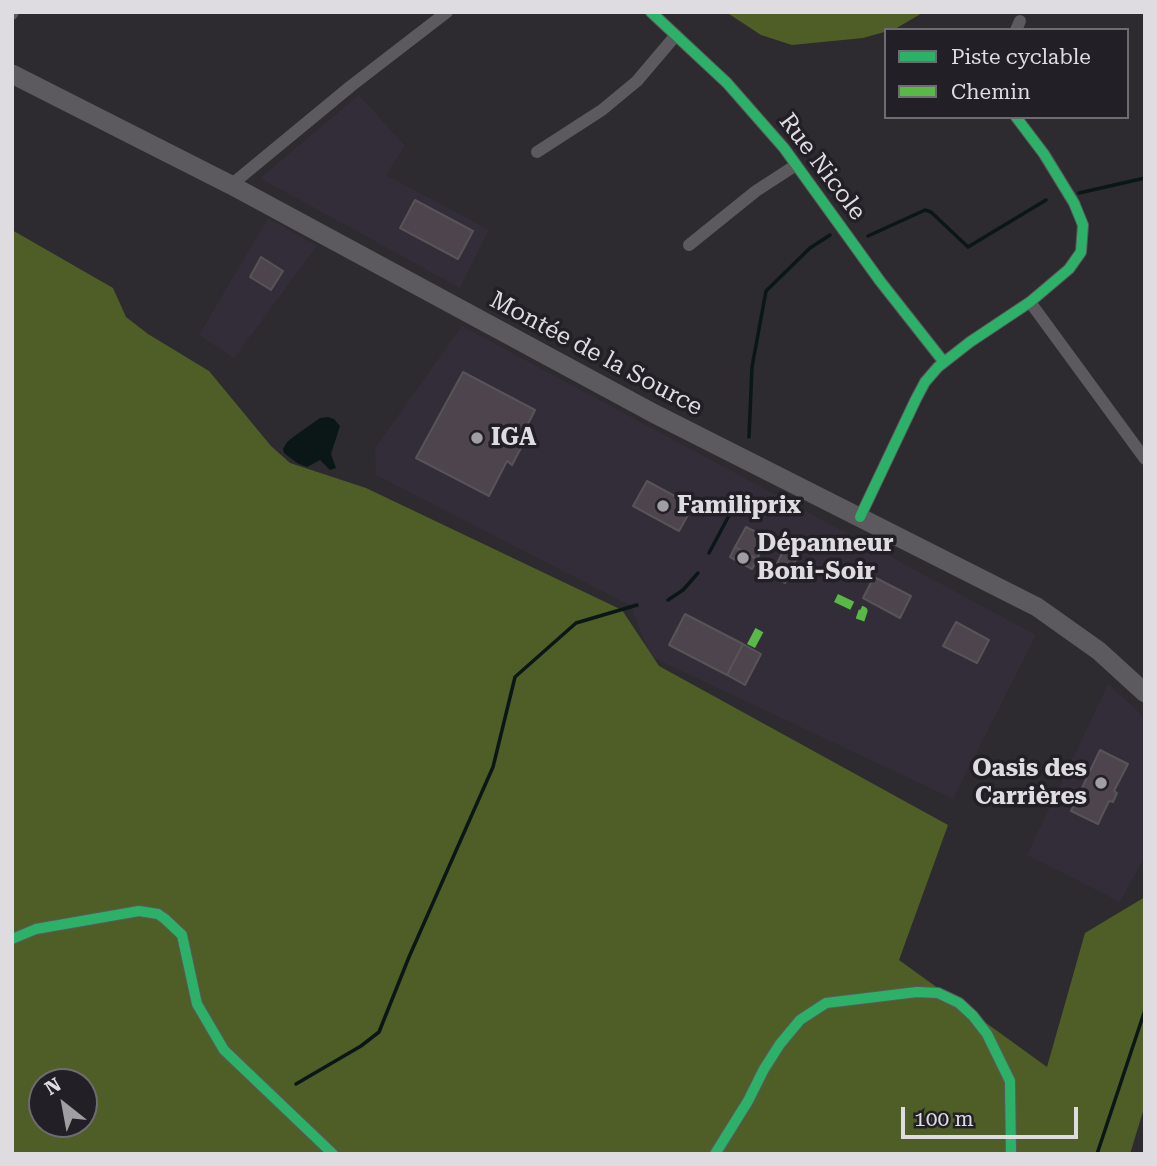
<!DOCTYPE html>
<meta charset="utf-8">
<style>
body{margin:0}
#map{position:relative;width:1157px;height:1166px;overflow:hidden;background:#2d2b2f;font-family:"Roboto Serif",serif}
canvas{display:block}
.frame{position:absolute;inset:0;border:14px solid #dedce1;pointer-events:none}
.legend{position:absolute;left:884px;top:28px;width:245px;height:91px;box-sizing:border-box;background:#231f27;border:2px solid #6e6b71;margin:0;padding:9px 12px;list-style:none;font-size:21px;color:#dedce1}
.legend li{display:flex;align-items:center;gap:14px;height:35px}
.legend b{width:35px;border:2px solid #6e6b71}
.north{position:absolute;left:28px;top:1068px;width:70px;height:70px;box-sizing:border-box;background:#231f27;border:2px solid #6e6b71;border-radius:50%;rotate:329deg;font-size:19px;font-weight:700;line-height:28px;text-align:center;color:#dedce1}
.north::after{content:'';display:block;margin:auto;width:24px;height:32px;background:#a09ea3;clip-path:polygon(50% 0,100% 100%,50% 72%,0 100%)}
.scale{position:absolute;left:901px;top:1107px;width:177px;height:32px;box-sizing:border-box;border:4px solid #dedce1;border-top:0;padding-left:9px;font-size:21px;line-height:24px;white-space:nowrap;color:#dedce1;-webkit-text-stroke:5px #231f27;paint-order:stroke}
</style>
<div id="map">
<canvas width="1157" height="1166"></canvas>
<div class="frame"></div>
<ul class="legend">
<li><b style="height:9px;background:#2db169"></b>Piste cyclable</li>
<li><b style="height:9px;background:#58b947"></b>Chemin</li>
</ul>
<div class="north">N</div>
<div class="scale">100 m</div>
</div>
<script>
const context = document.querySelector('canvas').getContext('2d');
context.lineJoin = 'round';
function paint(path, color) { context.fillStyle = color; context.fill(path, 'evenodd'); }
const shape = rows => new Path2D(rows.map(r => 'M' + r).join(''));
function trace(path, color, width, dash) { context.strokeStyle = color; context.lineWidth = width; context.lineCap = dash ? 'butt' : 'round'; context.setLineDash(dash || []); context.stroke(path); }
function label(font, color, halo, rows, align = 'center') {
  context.font = font + ' "Roboto Serif",serif'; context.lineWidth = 7; context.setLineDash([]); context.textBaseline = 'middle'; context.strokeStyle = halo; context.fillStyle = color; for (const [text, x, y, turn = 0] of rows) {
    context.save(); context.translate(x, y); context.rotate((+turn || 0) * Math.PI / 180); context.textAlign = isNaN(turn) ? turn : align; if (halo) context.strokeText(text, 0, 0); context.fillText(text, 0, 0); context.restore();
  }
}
paint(shape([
 [359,95,405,146,386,175,489,230,460,288,260,178],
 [268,218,317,246,234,358,199,335],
 [462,326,1036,635,953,799,650,656,631,606,376,475,375,448],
 [1108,684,1145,718,1145,856,1120,902,1027,855]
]), '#332d39');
paint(shape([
 [726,12,924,12,895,29,863,38,792,45,761,35],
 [12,230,113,288,126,317,148,334,209,371,271,446,290,463,366,488,622,610,659,666,948,825,899,960,1047,1067,1085,933,1145,897,1145,1105,1130,1154,12,1154],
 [42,1082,84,1082,84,1124,42,1124]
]), '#4f5e26');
paint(shape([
 [328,417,334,419,340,426,331,454,336,468,330,470,320,460,307,467,297,463,284,453,283,449,287,442,296,435,320,418]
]), '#0b1717');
trace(shape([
 [1079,193,1145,178],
 [868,236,925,210,931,212,968,247,1046,200],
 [749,437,752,367,766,291,810,248,830,235],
 [709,553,741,493],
 [668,600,683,590,698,573],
 [296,1084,361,1046,379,1032,409,957,493,767,515,677,576,623,637,605],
 [1097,1154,1145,1010]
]), '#0b1717', 3.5);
const building = shape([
 [415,200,473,231,458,259,400,228,415,200],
 [261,257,283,271,271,290,250,277,261,257],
 [463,372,535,410,527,426,531,429,522,446,512,465,507,461,489,496,416,458,463,372],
 [647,481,693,506,679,531,633,506,647,481],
 [746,527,768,538,757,559,735,547,746,527],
 [790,537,804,543,785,583,771,576,790,537],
 [735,547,757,559,752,569,730,557,735,547],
 [874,577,911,596,900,618,863,598,874,577],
 [685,614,743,644,727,675,669,645,685,614],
 [956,622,989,640,977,663,943,646,956,622],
 [743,644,761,654,745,685,727,675,743,644],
 [1100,750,1128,764,1114,791,1117,793,1113,802,1109,801,1098,824,1071,811,1100,750]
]);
paint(building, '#4e444d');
trace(building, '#575457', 2);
trace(shape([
 [651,12,727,83,784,148,880,281,943,361],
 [12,14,13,12],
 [1016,30,1020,21],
 [537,152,602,110,637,81,676,35],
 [231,185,351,86,447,12],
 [689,245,756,191,796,165],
 [1030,302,1145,459],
 [860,517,916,399,925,382,938,367,970,342,1030,302,1069,269,1081,252,1083,225,1074,203,1044,154,1016,117],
 [12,939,36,929,139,911,158,914,165,919,182,935,197,1004,224,1050,333,1154],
 [715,1154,748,1101,764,1069,780,1044,800,1020,826,1003,917,992,938,993,959,1003,973,1016,987,1034,1010,1081,1011,1154]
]), '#5c5a5e', 12);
trace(shape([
 [12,74,231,185,653,413,1037,607,1099,651,1145,693]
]), '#5c5a5e', 19);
trace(shape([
 [836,598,863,611,860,620],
 [751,646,760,629]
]), '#58b947', 9, [18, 9]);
trace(shape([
 [651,12,727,83,784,148,880,281,943,361],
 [860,517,916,399,925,382,938,367,970,342,1030,302,1069,269,1081,252,1083,225,1074,203,1044,154,1016,117],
 [12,939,36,929,139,911,158,914,165,919,182,935,197,1004,224,1050,333,1154],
 [715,1154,748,1101,764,1069,780,1044,800,1020,826,1003,917,992,938,993,959,1003,973,1016,987,1034,1010,1081,1011,1154]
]), '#2db169', 10);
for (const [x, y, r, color] of [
 [477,438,7,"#a09ea3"],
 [663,506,7,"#a09ea3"],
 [743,558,7,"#a09ea3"],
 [1101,783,7,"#a09ea3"]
]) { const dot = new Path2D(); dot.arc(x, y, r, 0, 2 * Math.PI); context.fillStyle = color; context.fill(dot); trace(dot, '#231f27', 2.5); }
label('24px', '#dedce1', '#231f27', [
 ["Rue Nicole",822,167,53],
 ["Montée de la Source",596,354,28]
]);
label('bold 24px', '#dedce1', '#231f27', [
 ["IGA",491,438],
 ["Familiprix",677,506],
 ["Dépanneur",757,544],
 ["Boni-Soir",757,572],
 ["Oasis des",1087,769,"right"],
 ["Carrières",1087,797,"right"]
], 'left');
</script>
